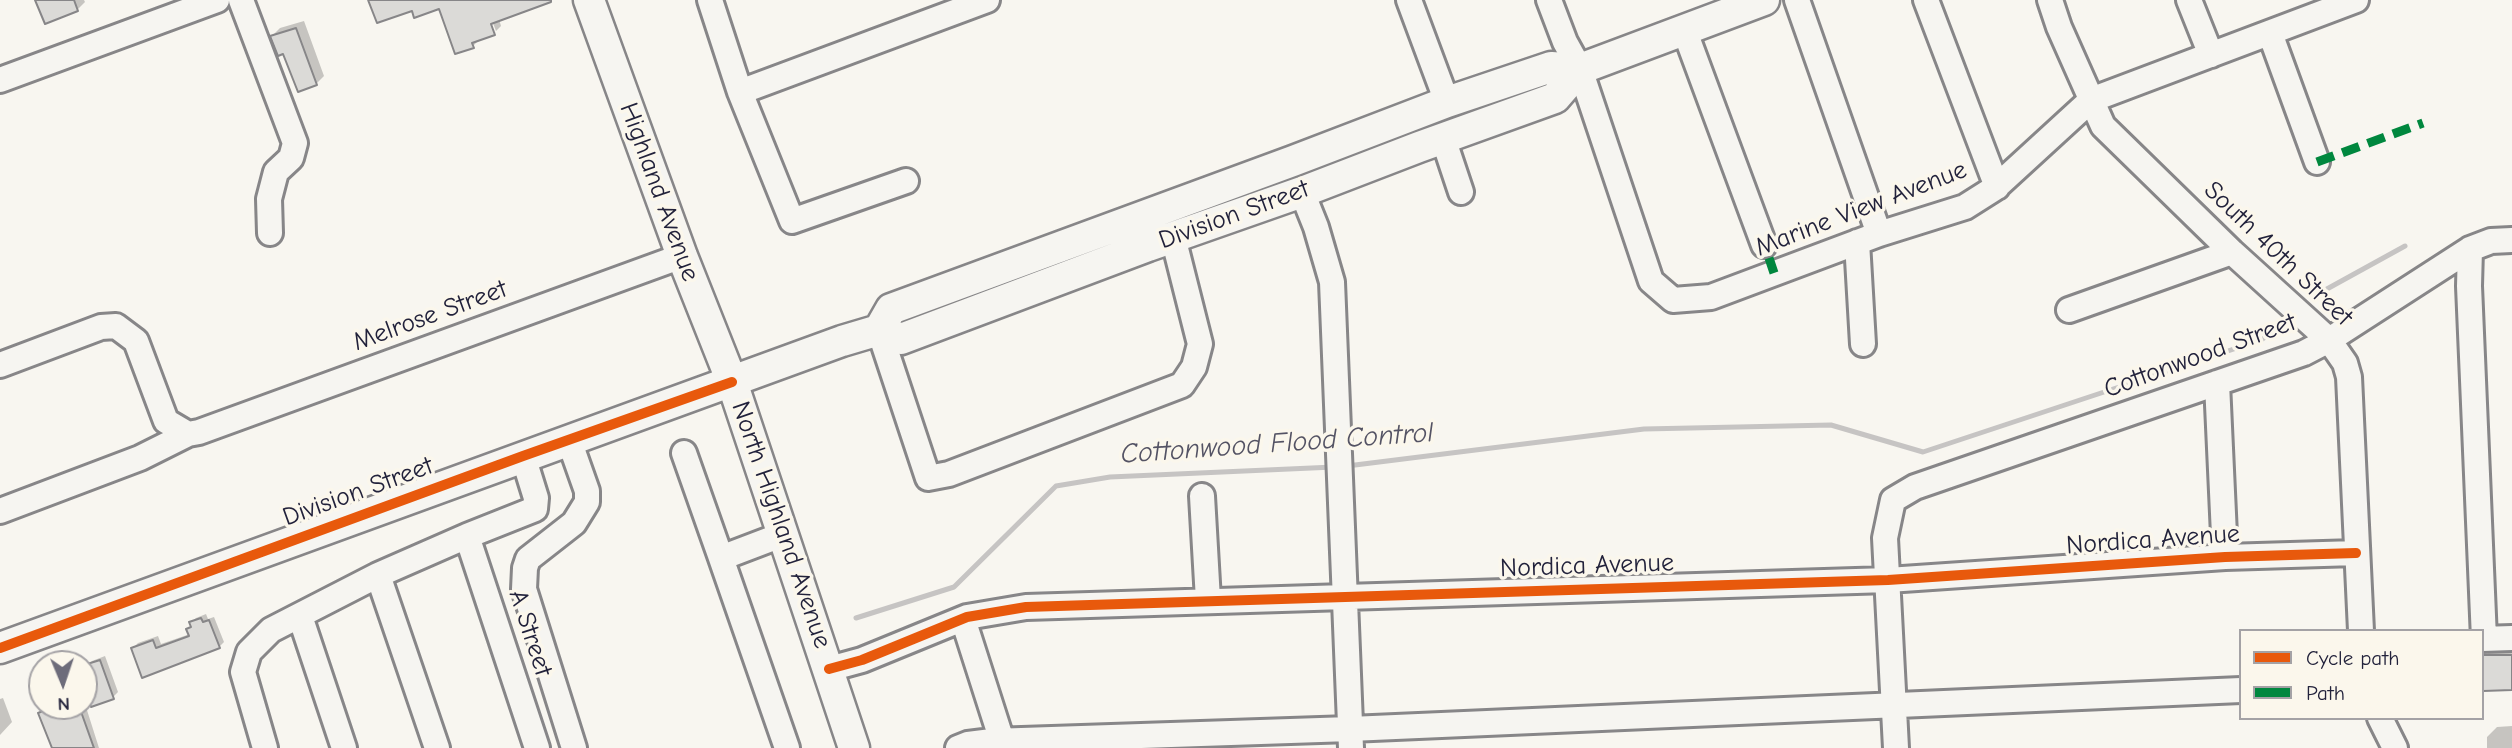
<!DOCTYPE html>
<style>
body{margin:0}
#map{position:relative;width:2512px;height:748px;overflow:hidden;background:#f8f6f0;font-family:"Comic Neue",sans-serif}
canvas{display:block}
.legend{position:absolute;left:2239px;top:629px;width:245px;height:91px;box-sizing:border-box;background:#fbf7ec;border:2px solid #a4a2a5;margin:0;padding:9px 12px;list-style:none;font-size:21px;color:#22223b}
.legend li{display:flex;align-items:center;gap:14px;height:35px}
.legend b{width:35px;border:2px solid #a4a2a5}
.north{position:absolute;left:28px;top:650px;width:70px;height:70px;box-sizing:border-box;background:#fbf7ec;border:2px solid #a4a2a5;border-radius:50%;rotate:178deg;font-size:19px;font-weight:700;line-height:28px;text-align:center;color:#22223b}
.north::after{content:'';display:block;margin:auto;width:24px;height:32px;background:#6d6c7a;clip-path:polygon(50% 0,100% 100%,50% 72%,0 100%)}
</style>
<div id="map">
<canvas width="2512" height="748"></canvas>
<ul class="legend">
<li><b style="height:9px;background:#e8590c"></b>Cycle path</li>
<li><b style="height:9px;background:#00873e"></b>Path</li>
</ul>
<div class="north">N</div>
</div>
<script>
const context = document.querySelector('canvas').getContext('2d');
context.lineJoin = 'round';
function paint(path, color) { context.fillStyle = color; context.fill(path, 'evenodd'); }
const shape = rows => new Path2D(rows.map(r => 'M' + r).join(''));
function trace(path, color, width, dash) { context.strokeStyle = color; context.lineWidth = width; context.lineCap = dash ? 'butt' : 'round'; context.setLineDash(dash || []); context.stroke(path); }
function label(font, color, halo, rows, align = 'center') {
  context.font = font + ' "Comic Neue",sans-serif'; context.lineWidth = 7; context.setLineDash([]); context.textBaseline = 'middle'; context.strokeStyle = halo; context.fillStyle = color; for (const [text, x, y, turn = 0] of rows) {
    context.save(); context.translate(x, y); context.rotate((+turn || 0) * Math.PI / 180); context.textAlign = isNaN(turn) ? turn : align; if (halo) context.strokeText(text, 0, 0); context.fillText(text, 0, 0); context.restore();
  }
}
paint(shape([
 [36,0,84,0,85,2,77,10],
 [370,0,551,0,499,19,501,26,496,31,490,15,492,32,496,32,481,38,473,46,440,7,413,8],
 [304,21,324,76,316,84,284,52,272,36,280,28],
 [206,614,208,619,214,617,224,642,219,647,143,676,133,648,138,643,158,636,161,644,190,634,188,629,192,625,191,623,196,618],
 [2512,645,2512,689,2485,656,2496,646],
 [105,656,118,692,113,697,86,707,99,748,64,748,40,713,50,706,84,706,84,693,88,692,84,682,84,670,92,661],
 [3,698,12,722,0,735,0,699],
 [2512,726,2512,748,2487,748,2487,737,2497,727]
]), '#0003');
trace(shape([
 [2316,295,2405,246],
 [1347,466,1644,429,1831,425,1923,452,2261,340,2279,328],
 [856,618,954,587,1056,486,1110,477,1334,467]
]), '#c6c4c3', 5);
const building = shape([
 [35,0,74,0,78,11,45,24,35,0],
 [368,0,551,0,551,2,491,24,495,35,472,43,474,48,455,54,439,9,414,18,412,11,377,23,368,0],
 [296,28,317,85,298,92,283,54,278,56,270,36,296,28],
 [201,618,203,622,209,620,220,648,142,678,131,648,153,640,156,648,189,636,186,629,191,627,189,622,201,618],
 [2483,655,2512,655,2512,690,2483,691,2483,655],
 [100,660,114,699,91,707,84,687,84,665,100,660],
 [55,706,79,706,94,748,52,748,38,713,55,706]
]);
paint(building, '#dbdad7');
trace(building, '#878688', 2);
const minor = shape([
 [241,0,295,143,291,158,276,172,269,199,270,233],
 [710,0,740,92,792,221,906,181],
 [1409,0,1447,102],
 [1549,0,1565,42,1580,69,1651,281,1673,300,1711,297,1879,234,1965,207,1995,188,2091,100,2356,0],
 [1797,0,1879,234],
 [1926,0,1997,187],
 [2050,0,2059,27,2103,126,2232,252,2329,340,2345,363,2349,377,2361,631],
 [2189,0,2211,55],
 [1684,29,1764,245],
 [2270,33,2317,162],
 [0,80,217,0],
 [740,92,987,0],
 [1443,138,1461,192],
 [1302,192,1316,227,1332,282,1351,748],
 [1857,242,1863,344],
 [2470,249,2469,286,2484,639],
 [2069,310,2232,252],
 [879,330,928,478,949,474,1182,385,1194,367,1200,344,1173,237],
 [0,365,101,327,116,326,136,341,166,421,188,434,199,432,682,256],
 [2217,383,2225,557],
 [569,440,587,491,587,502,574,523,528,559,525,568,524,589,574,748],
 [684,453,721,558,784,534],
 [1202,496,1208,600],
 [0,511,140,458,188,434],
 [467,536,537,748],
 [721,558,787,748],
 [378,575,437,748],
 [300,616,344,748],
 [963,619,1002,741],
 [2482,639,2512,638],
 [829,669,862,660,967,617,1026,607,1888,580,2225,557,2356,553],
 [2380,718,2395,748],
 [265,748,243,672,249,652,271,630,378,575,467,536,535,509,536,498,523,456],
 [958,748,968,744,992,741,1350,729,2241,690],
 [1896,748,1885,538,1893,500,1915,487,2304,353,2329,340,2470,249,2491,241,2512,240]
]);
const major = shape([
 [589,0,682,256,732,382,854,748],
 [879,330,891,309,1293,161,1447,102,1551,67,1580,69,1764,0],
 [0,648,842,341,879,330,901,339,1148,246,1302,192,1419,147,1555,98,1580,69]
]);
trace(minor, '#878688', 30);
trace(major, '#878688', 35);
trace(minor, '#f6f5f1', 24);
trace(major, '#f6f5f1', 30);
trace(shape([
 [2317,162,2423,123],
 [1769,258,1774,273]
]), '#00873e', 9, [18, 9]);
trace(shape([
 [0,648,523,456,732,382],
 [829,669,862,660,967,617,1026,607,1888,580,2225,557,2356,553]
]), '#e8590c', 10);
label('26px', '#22223b', '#fbf7ec', [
 ["Highland Avenue",659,192,70],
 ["Marine View Avenue",1861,209,-21],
 ["Division Street",1234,215,-20],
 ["South 40th Street",2278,254,44],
 ["Melrose Street",430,316,-20],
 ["Cottonwood Street",2200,356,-20],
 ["Division Street",358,492,-20],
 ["North Highland Avenue",781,525,71],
 ["Nordica Avenue",2153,540,-4],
 ["Nordica Avenue",1587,566,-2],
 ["A Street",530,633,72]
]);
label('italic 28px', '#545364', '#fbf7ec', [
 ["Cottonwood Flood Control",1277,444,-4]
]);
</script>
